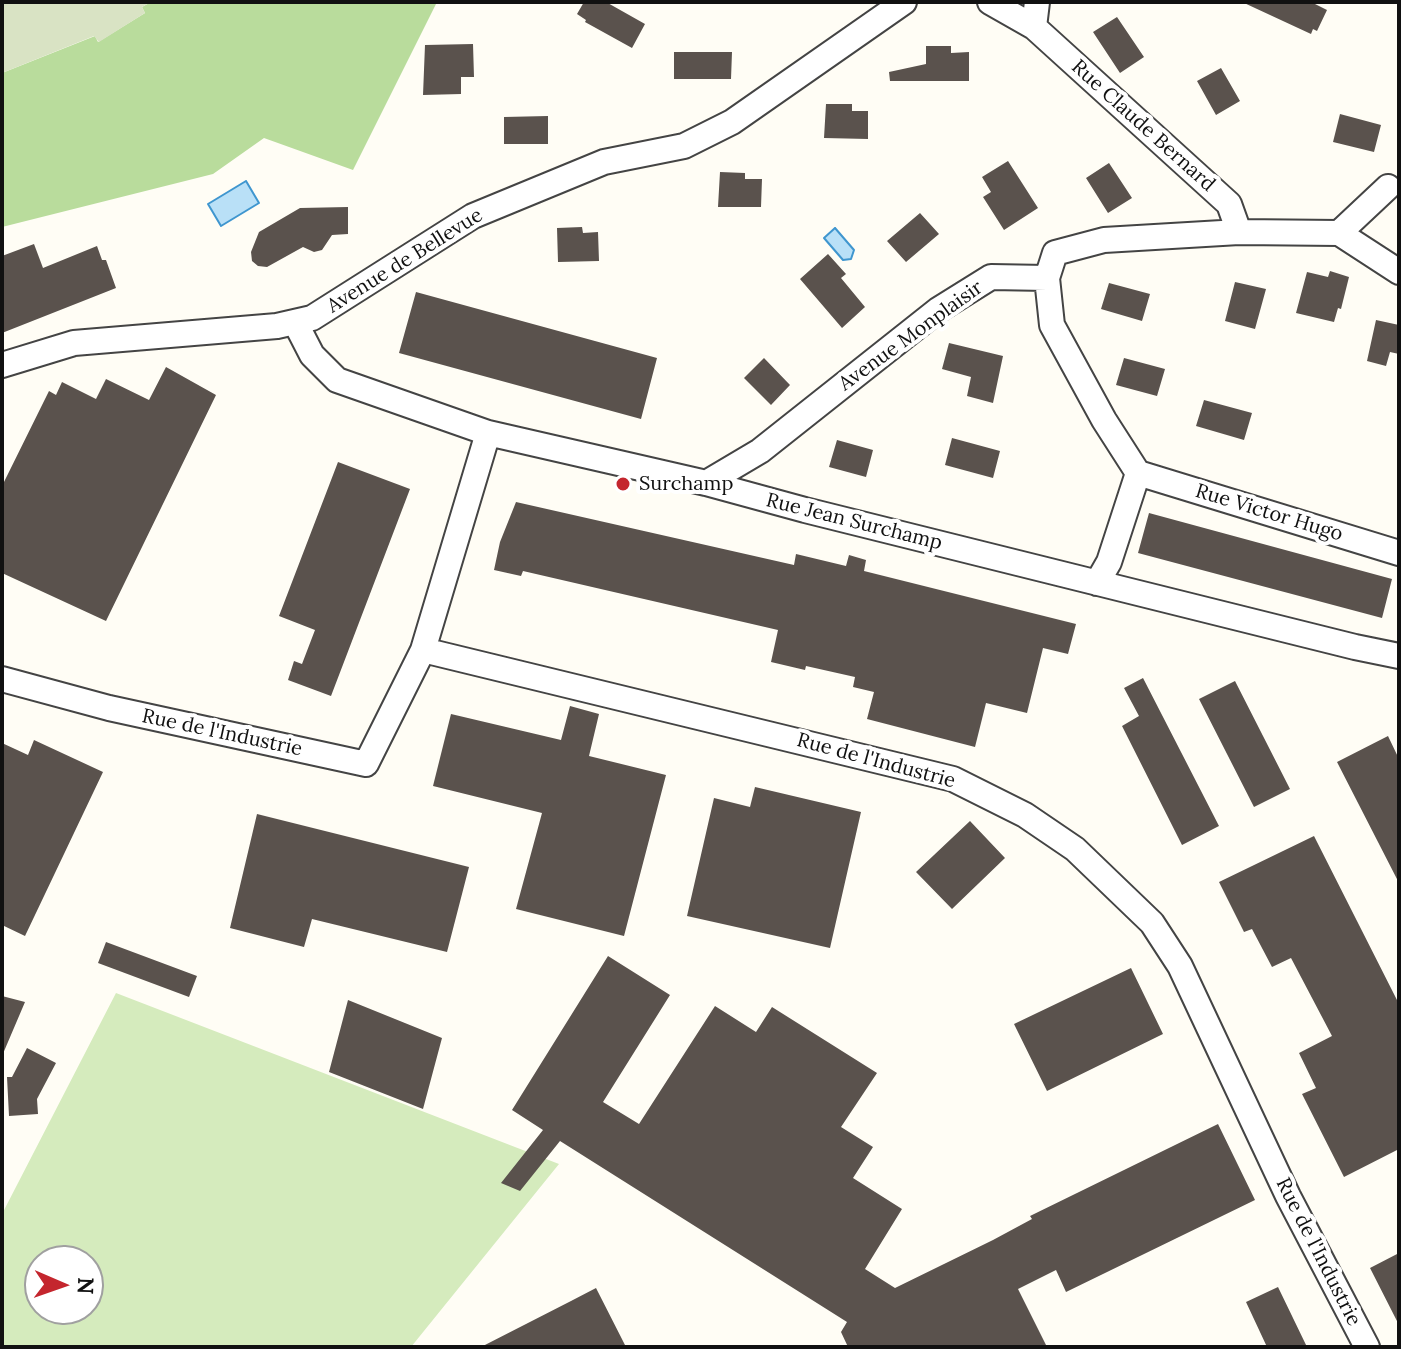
<!DOCTYPE html>
<style>
body{margin:0}
#map{position:relative;width:1401px;height:1349px;overflow:hidden;background:#fffdf5;font-family:Lora,serif}
canvas{display:block}
.frame{position:absolute;inset:0;border:4px solid #111;pointer-events:none}
.north{position:absolute;left:24px;top:1245px;width:80px;height:80px;box-sizing:border-box;background:#fff;border:2px solid #a0a0a0;border-radius:50%;rotate:92deg;font-size:22px;font-weight:700;line-height:32px;text-align:center;color:#111}
.north::after{content:'';display:block;margin:auto;width:28px;height:36px;background:#c4262e;clip-path:polygon(50% 0,100% 100%,50% 72%,0 100%)}
</style>
<div id="map">
<canvas width="1401" height="1349"></canvas>
<div class="frame"></div>
<div class="north">N</div>
</div>
<script>
const context = document.querySelector('canvas').getContext('2d');
context.lineJoin = 'round';
function paint(path, color) { context.fillStyle = color; context.fill(path, 'evenodd'); }
const shape = rows => new Path2D(rows.map(r => 'M' + r).join(''));
function trace(path, color, width, dash) { context.strokeStyle = color; context.lineWidth = width; context.lineCap = dash ? 'butt' : 'round'; context.setLineDash(dash || []); context.stroke(path); }
function label(font, color, halo, rows, align = 'center') {
  context.font = font + ' Lora,serif'; context.lineWidth = 8; context.setLineDash([]); context.textBaseline = 'middle'; context.strokeStyle = halo; context.fillStyle = color; for (const [text, x, y, turn = 0] of rows) {
    context.save(); context.translate(x, y); context.rotate((+turn || 0) * Math.PI / 180); context.textAlign = isNaN(turn) ? turn : align; if (halo) context.strokeText(text, 0, 0); context.fillText(text, 0, 0); context.restore();
  }
}
paint(shape([
 [116,993,282,1057,559,1164,411,1347,2,1347,2,1214],
 [40,1261,88,1261,88,1309,40,1309]
]), '#d5ebbd');
paint(shape([
 [151,2,437,2,353,170,264,138,213,174,2,227,2,73,95,36,98,42,145,13,142,7]
]), '#b9dc9c');
paint(shape([
 [2,2,151,2,142,7,145,13,99,42,94,36,2,73]
]), '#d9e3c4');
const water = shape([
 [246,181,259,203,221,226,208,204,246,181],
 [835,228,854,250,851,259,843,260,824,238,835,228]
]);
paint(water, '#b9e0f7');
trace(water, '#3f96cf', 2);
paint(shape([
 [584,2,606,2,645,24,632,48,585,22,586,20,577,14],
 [1242,2,1311,2,1327,10,1317,31,1313,29,1311,34],
 [1117,17,1144,57,1120,73,1093,32],
 [473,44,474,77,461,77,461,94,423,95,425,45],
 [926,46,951,46,951,53,969,52,969,81,890,81,889,72,926,64],
 [674,52,732,52,731,79,674,79],
 [1221,68,1240,101,1216,115,1197,81],
 [826,104,852,104,852,111,868,111,868,139,824,138],
 [1340,114,1381,125,1374,152,1333,142],
 [548,116,548,144,504,144,504,117],
 [1008,161,1038,208,1004,230,983,197,991,192,982,177],
 [1109,163,1132,198,1108,213,1086,178],
 [720,172,745,173,745,179,762,179,761,207,718,207],
 [348,207,348,234,332,235,322,250,314,252,303,247,267,267,258,266,252,261,251,252,259,232,300,208],
 [920,213,939,234,906,262,887,241],
 [582,227,583,233,598,232,599,261,558,262,557,228],
 [34,244,43,268,97,246,102,260,106,260,116,288,2,333,2,256],
 [828,254,846,274,841,278,865,307,842,328,800,279],
 [1330,271,1349,277,1341,309,1338,308,1334,322,1296,313,1307,272,1328,277],
 [1235,282,1266,289,1255,329,1225,321],
 [1109,283,1150,294,1142,321,1101,309],
 [416,292,657,358,641,419,399,353],
 [1376,320,1399,325,1399,354,1390,352,1386,366,1367,361],
 [949,343,1003,356,993,403,967,396,971,377,942,369],
 [764,358,790,385,771,405,744,378],
 [1124,358,1165,369,1157,396,1116,385],
 [166,367,216,395,106,621,2,573,2,486,49,391,56,395,62,382,96,399,106,379,149,400],
 [1204,400,1252,413,1244,440,1196,426],
 [952,438,1000,451,993,478,945,465],
 [837,440,873,450,866,477,829,467],
 [338,462,410,489,331,696,288,680,294,661,302,664,315,630,279,616],
 [516,502,794,565,796,554,846,566,849,555,866,560,864,571,1076,624,1068,654,1043,648,1027,713,986,703,975,747,867,719,874,692,853,687,855,677,806,666,805,670,771,662,778,630,523,571,521,576,494,570,500,542],
 [1149,513,1392,579,1382,618,1138,553],
 [1143,678,1219,826,1182,845,1122,726,1139,716,1124,688],
 [1235,681,1290,789,1254,807,1199,699],
 [570,706,599,714,589,756,666,775,624,936,516,909,542,813,433,786,451,714,561,740],
 [1388,736,1399,759,1399,883,1337,762],
 [34,740,103,772,25,936,2,925,2,743,28,755],
 [755,787,861,812,830,948,687,916,714,798,750,807],
 [257,814,469,867,447,952,312,919,304,947,230,928],
 [970,821,1005,858,952,909,916,872],
 [1314,836,1399,1004,1399,1149,1344,1177,1302,1094,1316,1088,1299,1053,1332,1036,1291,958,1272,967,1252,929,1244,932,1219,882],
 [106,942,197,976,189,997,98,963],
 [608,956,670,995,603,1102,639,1124,715,1006,756,1032,772,1007,877,1073,841,1127,873,1147,853,1178,902,1209,865,1269,895,1288,993,1240,1032,1219,1030,1216,1218,1124,1255,1200,1066,1292,1056,1270,1018,1289,1047,1347,848,1347,841,1332,847,1322,560,1141,520,1191,501,1183,543,1130,512,1110],
 [1131,968,1163,1034,1047,1091,1014,1024],
 [2,996,25,1002,2,1056],
 [348,1000,442,1038,423,1109,329,1072],
 [27,1048,56,1063,37,1099,38,1114,9,1116,7,1077,12,1077],
 [1399,1253,1399,1325,1370,1268],
 [1278,1287,1307,1347,1267,1347,1246,1302],
 [596,1288,626,1347,481,1347,571,1301]
]), '#5a524d');
const minor = shape([
 [990,2,1034,27,1229,204,1239,232],
 [1034,27,1037,2],
 [1339,233,1388,187],
 [1047,278,1052,325,1104,420,1138,473,1109,562,1097,583],
 [295,322,312,355,337,380,488,433,706,483,805,510,1355,647,1399,656],
 [2,365,74,343,277,326,312,318,473,216,604,162,684,146,732,122,904,2],
 [488,433,423,650,953,779,1025,815,1075,849,1152,923,1180,966,1288,1196,1367,1347],
 [1138,473,1399,553],
 [706,483,760,451,938,310,991,277,1047,278,1055,253,1104,240,1239,232,1339,233,1399,272],
 [2,679,109,708,366,764,423,650]
]);
trace(minor, '#444', 28);
trace(minor, '#fff', 24);
for (const [x, y, r, color] of [
 [623,484,8,"#c4262e"]
]) { const dot = new Path2D(); dot.arc(x, y, r, 0, 2 * Math.PI); context.fillStyle = color; context.fill(dot); trace(dot, '#fff', 3); }
label('20px', '#111', '#fff', [
 ["Rue Claude Bernard",1143,126,42],
 ["Avenue de Bellevue",405,261,-32],
 ["Avenue Monplaisir",911,336,-36],
 ["Rue Victor Hugo",1269,513,17],
 ["Rue Jean Surchamp",854,522,14],
 ["Rue de l'Industrie",222,733,12],
 ["Rue de l'Industrie",876,761,15],
 ["Rue de l'Industrie",1318,1252,63]
]);
label('20px', '#111', '#fff', [
 ["Surchamp",639,484]
], 'left');
</script>
